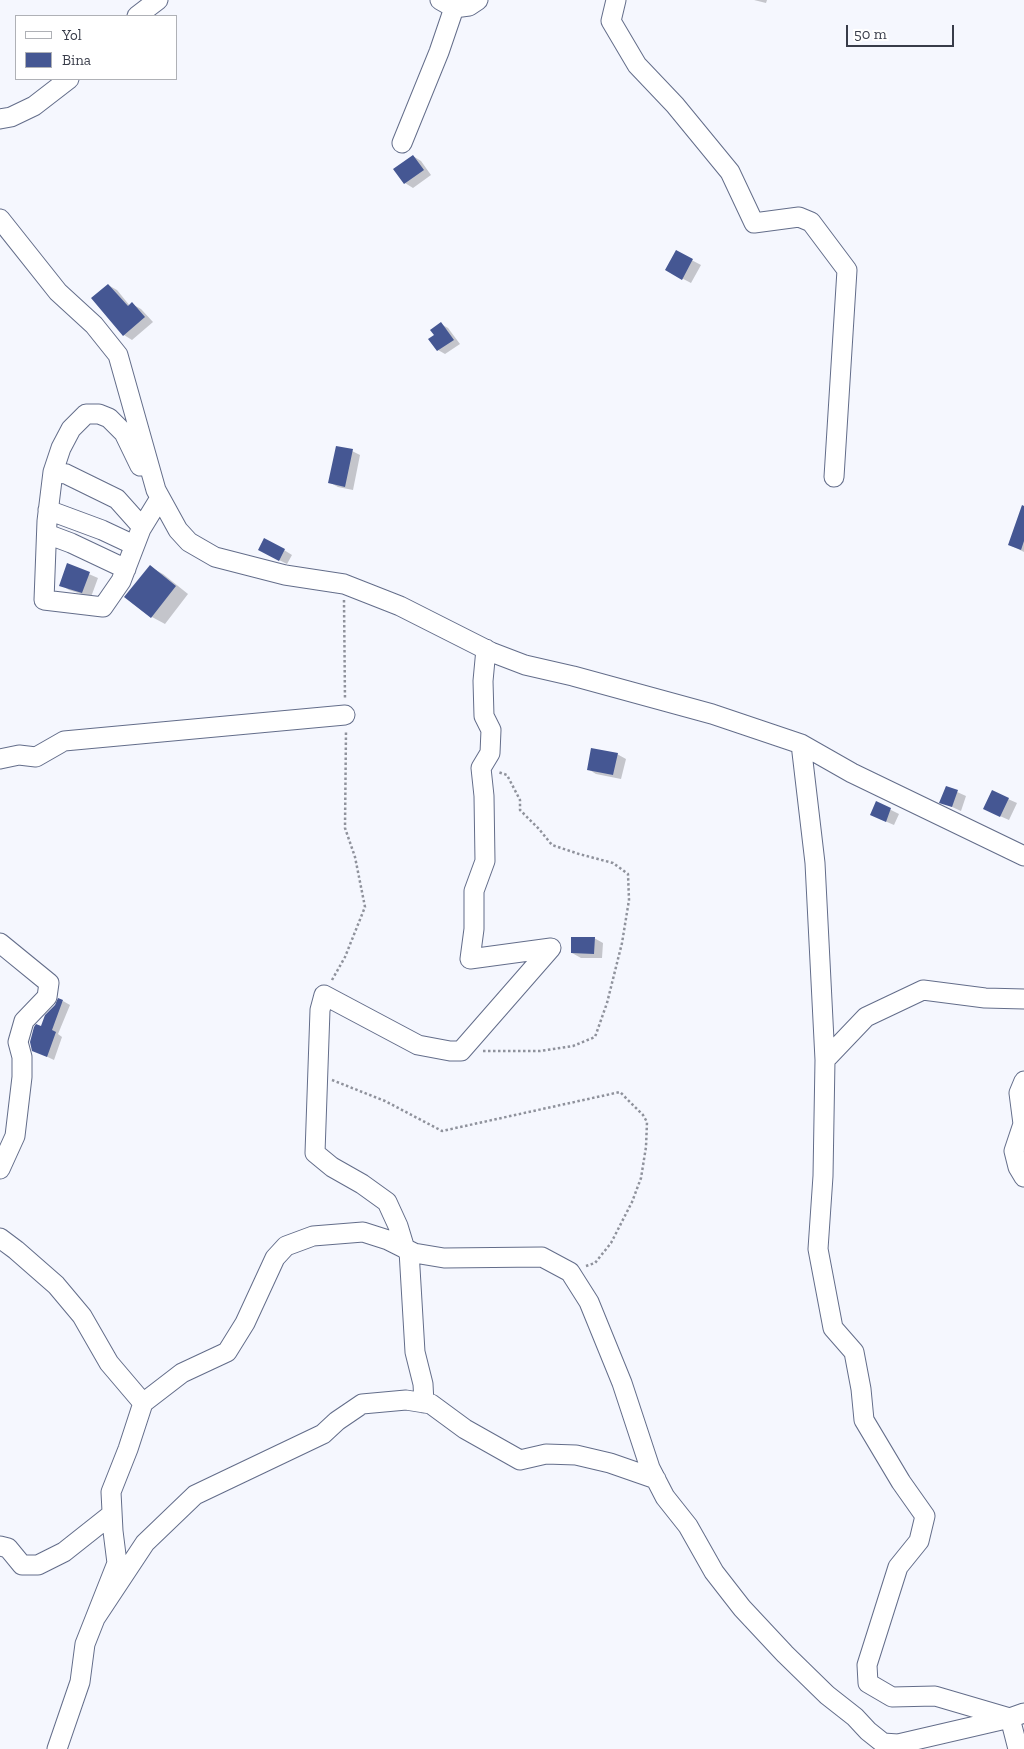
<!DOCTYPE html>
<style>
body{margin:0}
#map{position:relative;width:1024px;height:1749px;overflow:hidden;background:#f5f7fe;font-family:"Zilla Slab",serif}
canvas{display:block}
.legend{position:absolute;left:15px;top:15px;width:162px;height:65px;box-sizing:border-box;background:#fff;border:1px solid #afb1b6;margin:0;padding:6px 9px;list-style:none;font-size:15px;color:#383c49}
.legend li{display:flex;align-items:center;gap:10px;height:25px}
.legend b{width:25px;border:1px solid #afb1b6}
.scale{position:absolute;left:846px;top:25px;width:108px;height:22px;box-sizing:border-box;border:2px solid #383c49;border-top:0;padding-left:6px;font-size:15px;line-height:18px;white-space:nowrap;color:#383c49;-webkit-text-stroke:4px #fff;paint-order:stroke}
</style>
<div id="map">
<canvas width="1024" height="1749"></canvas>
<ul class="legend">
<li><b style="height:6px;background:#fff"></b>Yol</li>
<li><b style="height:14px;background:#455793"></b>Bina</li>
</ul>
<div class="scale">50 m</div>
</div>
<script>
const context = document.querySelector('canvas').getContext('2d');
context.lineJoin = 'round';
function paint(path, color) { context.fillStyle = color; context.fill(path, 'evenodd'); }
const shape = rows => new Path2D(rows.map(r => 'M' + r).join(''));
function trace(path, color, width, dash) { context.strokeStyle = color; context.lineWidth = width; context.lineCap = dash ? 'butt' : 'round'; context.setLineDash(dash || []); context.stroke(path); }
paint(shape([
 [754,0,767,0,766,3],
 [413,156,421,161,431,175,413,188,405,183],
 [676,252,701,265,691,283,666,270],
 [108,285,117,290,130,306,132,304,141,309,153,322,132,340,124,335,93,298],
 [441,324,448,328,460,344,445,354,438,350,436,335],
 [352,451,360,455,353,490,338,487,329,482],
 [1024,525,1024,552,1010,545],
 [284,550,292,555,287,564,267,554],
 [68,565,98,578,91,597,69,590,61,585],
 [150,567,163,574,188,594,165,624,152,617,126,597],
 [617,754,626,759,621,779,596,774,588,769],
 [946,787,966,796,961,811,941,802],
 [1008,799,1017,803,1009,820,993,813],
 [877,803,899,814,894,825,880,819],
 [594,938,603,943,602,958,581,958,572,953],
 [63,1001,70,1005,58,1034,62,1037,54,1060,33,1050,42,1028]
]), '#0003');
paint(shape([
 [413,155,424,170,404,184,393,169],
 [676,250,693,259,682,280,665,270],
 [108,284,128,306,132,302,145,317,123,336,91,298],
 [441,322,454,340,437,351,428,339,434,335,430,330],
 [336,446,353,449,345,487,328,483],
 [1022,505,1024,506,1024,541,1021,550,1008,545],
 [264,538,285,549,279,561,258,550],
 [67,563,90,572,82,593,59,586],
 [150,565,176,586,151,618,124,597],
 [591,748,618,753,613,775,587,770],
 [946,786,958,790,952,807,939,803],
 [992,790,1009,798,1000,817,983,809],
 [876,801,891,808,886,822,870,815],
 [571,937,595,937,594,954,571,953],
 [58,998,63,1000,52,1030,56,1032,47,1057,32,1051,30,1042,34,1027,36,1024,41,1026,45,1015,55,1005]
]), '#455793');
const minor = shape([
 [440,0,454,8,469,6,478,0],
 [616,0,611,21,637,65,675,105,730,172,754,223,799,217,811,222,847,270,834,477],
 [137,16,158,0],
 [0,119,11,117,34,106,69,79],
 [402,143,439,52,454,8],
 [0,219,58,292,94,325,118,355,156,490,178,530,189,542,215,557,285,575,344,584,400,606,491,652,525,665,573,676,712,714,801,744,852,773,1024,856],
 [140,466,124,433,109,418,99,414,86,414,71,429,61,448,53,472,47,521,44,600,103,607,121,581,141,529,160,498],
 [53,472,66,474,117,499,142,527],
 [48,510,102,530,134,545],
 [47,534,71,543,126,569],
 [801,744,815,863,825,1060,866,1017,923,990,985,998,1024,999],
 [0,759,19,755,36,757,64,741,345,715],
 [0,943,49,983,47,997,24,1021,18,1042,22,1057,22,1077,15,1136,0,1169],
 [825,1060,823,1176,818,1249,833,1328,854,1352,861,1389,864,1420,901,1482,925,1516,919,1541,898,1567,867,1665,868,1683,892,1697,935,1696,1010,1718,1018,1749],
 [1024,1081,1019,1093,1023,1124,1014,1151,1018,1167,1024,1177],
 [0,1238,16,1250,56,1285,82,1316,109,1363,143,1403,128,1449,111,1492,113,1531,117,1563,85,1644,80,1682,57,1749],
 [405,1249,398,1226,387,1202,362,1184,332,1167,315,1153,320,1010,324,995,418,1045,450,1051,461,1051,551,948,470,959,474,929,474,891,485,861,484,796,481,768,490,753,491,730,484,716,483,681,486,649],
 [409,1251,415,1352,423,1384,424,1403],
 [143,1403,182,1373,227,1352,245,1323,275,1258,286,1246,313,1236,363,1232,388,1240,414,1253,444,1258,542,1257,570,1272,589,1302,622,1383,650,1468,665,1497,688,1526,714,1572,742,1608,785,1654,827,1695,855,1717,868,1731,883,1743,898,1744,1010,1718,1024,1713],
 [0,1546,8,1548,22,1565,38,1565,64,1552,112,1514],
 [96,1617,145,1543,195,1495,323,1434,337,1421,362,1404,406,1400,431,1404,465,1429,520,1460,546,1454,576,1455,610,1463,656,1479]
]);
trace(minor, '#636d8a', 21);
trace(shape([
 [344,600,345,700],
 [332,980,345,957,365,907,355,857,345,828,346,730],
 [483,1051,540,1051,573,1046,595,1037,607,1003,622,943,629,900,628,874,613,863,579,854,552,845,539,829,520,810,520,800,507,775,498,772],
 [332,1080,385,1101,442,1131,620,1092,643,1115,647,1122,646,1147,641,1178,632,1202,611,1243,595,1263,586,1266]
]), '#8f929c', 2.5, [2.5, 2.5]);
trace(minor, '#fff', 19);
</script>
